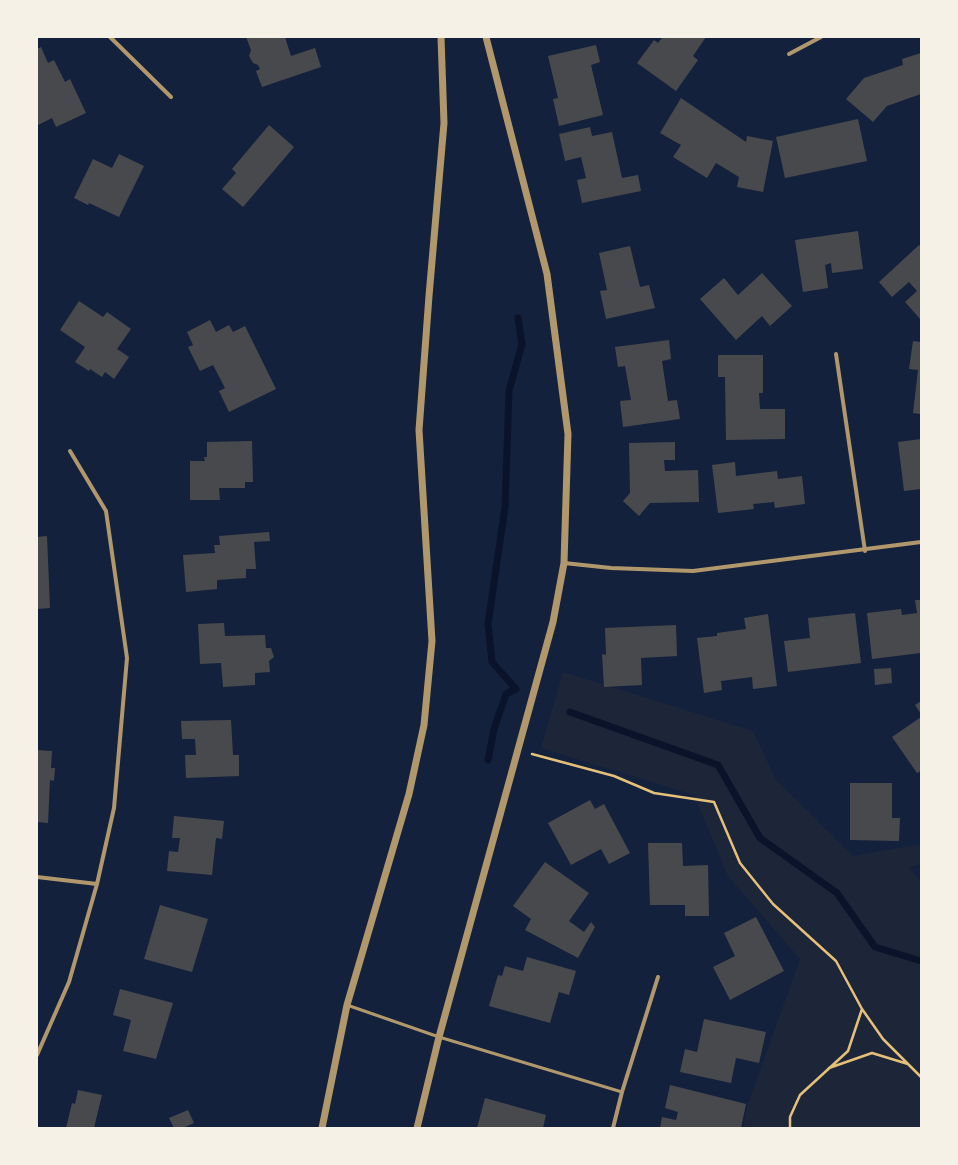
<!DOCTYPE html>
<style>
body{margin:0}
#map{position:relative;width:958px;height:1165px;overflow:hidden;background:#14213d;font-family:"Open Sans",sans-serif}
canvas{display:block}
.frame{position:absolute;inset:0;border:38px solid #f6f1e7;pointer-events:none}
</style>
<div id="map">
<canvas width="958" height="1165"></canvas>
<div class="frame"></div>
</div>
<script>
const context = document.querySelector('canvas').getContext('2d');
context.lineJoin = 'round';
function paint(path, color) { context.fillStyle = color; context.fill(path, 'evenodd'); }
const shape = rows => new Path2D(rows.map(r => 'M' + r).join(''));
function trace(path, color, width, dash) { context.strokeStyle = color; context.lineWidth = width; context.lineCap = dash ? 'butt' : 'round'; context.setLineDash(dash || []); context.stroke(path); }
paint(shape([
 [563,672,753,731,776,780,853,856,921,844,921,863,909,868,921,882,921,1128,743,1128,747,1107,800,959,728,876,694,795,541,748]
]), '#1d2539');
trace(shape([
 [570,712,718,765,760,838,837,893,875,947,921,961],
 [488,760,494,729,506,694,516,689,492,662,488,624,505,507,509,391,522,344,518,318]
]), '#0b132b', 7);
paint(shape([
 [246,37,285,37,291,56,315,48,321,67,262,87,256,71,260,69,258,65,253,63,249,56,251,50],
 [660,37,706,37,693,56,698,60,676,91,637,63,654,40,658,43,662,38],
 [596,45,600,62,591,65,603,115,559,126,553,99,558,98,548,56],
 [41,47,48,63,54,60,65,82,70,79,86,113,56,127,52,118,38,125,37,122,37,49],
 [921,53,921,94,887,106,873,122,846,99,864,78,903,65,902,59],
 [681,98,746,142,747,136,773,141,763,192,737,187,739,177,716,163,707,178,673,157,681,145,660,133],
 [858,119,867,161,785,178,776,137],
 [269,125,294,147,243,207,222,189,236,173,232,169],
 [590,127,592,136,612,132,622,178,638,175,641,191,582,203,577,180,586,178,581,157,565,161,559,134],
 [119,154,144,166,119,217,89,203,88,205,74,198,93,159,112,168],
 [858,231,863,269,832,273,831,263,825,265,828,288,803,292,795,240],
 [919,245,921,247,921,320,905,302,917,291,909,282,892,297,879,282],
 [630,246,640,287,649,285,655,308,606,319,600,291,607,290,599,253],
 [762,273,792,306,770,326,762,316,736,340,700,299,724,278,738,295],
 [79,301,103,317,107,312,131,329,117,349,129,357,114,379,105,372,102,377,90,369,89,371,75,362,85,347,60,330],
 [210,320,216,332,229,325,233,332,245,326,276,389,229,412,219,391,225,388,213,365,200,371,188,347,193,345,187,332],
 [669,340,671,359,662,361,668,401,677,400,680,419,623,427,620,401,631,400,625,366,618,367,615,347],
 [913,341,921,342,921,414,913,413,918,370,909,369],
 [718,355,763,355,763,393,759,393,760,409,785,409,785,439,726,440,725,377,718,377],
 [921,439,921,489,904,491,898,442],
 [252,441,253,482,245,482,245,488,219,488,220,500,190,500,190,461,205,461,204,457,207,457,207,442],
 [675,442,675,460,664,460,665,471,698,470,699,502,650,503,639,516,623,501,630,493,629,443],
 [735,462,736,476,777,471,778,479,802,476,805,504,775,508,774,502,753,504,754,509,718,513,712,465],
 [269,532,270,541,254,542,256,569,246,569,246,578,217,580,217,589,186,592,183,555,215,553,214,545,220,545,219,536],
 [47,536,50,608,37,609,37,537],
 [915,600,921,600,921,653,872,659,867,613,901,609,902,615,917,613],
 [855,613,861,663,788,672,784,641,810,638,808,618],
 [768,614,777,686,753,689,752,677,721,681,722,690,704,693,697,638,717,636,717,633,746,629,744,618],
 [224,623,225,636,265,635,266,648,271,648,274,657,269,661,270,672,255,673,255,685,223,687,221,663,200,664,198,624],
 [676,625,677,656,641,658,642,685,604,687,602,654,606,655,605,628],
 [891,668,892,683,875,685,874,669],
 [921,701,921,714,915,705],
 [921,717,921,771,917,773,892,737],
 [231,720,233,755,239,755,239,776,186,778,185,755,196,755,195,739,182,739,181,721],
 [37,750,52,751,51,768,55,768,54,781,50,780,48,823,37,822],
 [850,783,892,783,892,818,900,818,899,841,850,840],
 [590,800,595,809,604,804,630,853,609,864,601,849,571,865,548,823],
 [174,816,224,821,222,839,216,838,212,875,167,871,169,851,178,852,180,838,172,838],
 [648,843,682,843,683,866,708,865,709,916,685,916,685,905,650,905],
 [545,862,589,893,569,921,584,932,591,922,595,927,578,958,525,930,531,919,513,906],
 [160,905,208,919,192,972,144,959],
 [756,917,784,971,730,1000,713,967,735,956,724,933],
 [527,957,576,971,569,995,559,992,550,1023,489,1006,498,975,502,976,505,966,523,971],
 [120,989,173,1003,156,1059,123,1051,131,1020,113,1015],
 [704,1019,766,1032,759,1063,736,1058,731,1083,680,1072,685,1049,697,1052],
 [670,1085,746,1104,741,1128,660,1128,662,1117,676,1120,678,1112,665,1108],
 [78,1090,102,1095,94,1128,66,1128,72,1103,75,1104],
 [485,1098,546,1115,543,1128,477,1128],
 [188,1110,194,1123,183,1128,174,1128,169,1118]
]), '#48494c');
trace(shape([
 [532,754,614,776,654,793,714,802,740,863,773,904,836,961,862,1009,883,1039,921,1077],
 [829,1068,872,1053,908,1064],
 [790,1128,790,1117,800,1095,848,1051,862,1009]
]), '#e5c07b', 2.5);
trace(shape([
 [347,1005,439,1037,622,1092]
]), '#b1986c', 3);
trace(shape([
 [110,37,171,97],
 [789,54,821,37],
 [836,354,865,551],
 [564,563,611,568,693,571,921,542],
 [37,877,97,884],
 [37,1055,69,982,97,884,114,808,127,658,106,511,70,451],
 [613,1128,622,1092,658,977]
]), '#b1986c', 4);
trace(shape([
 [322,1128,347,1005,409,794,424,725,432,641,419,430,429,296,444,123,441,37],
 [417,1128,439,1037,553,622,564,563,568,434,547,274,486,37]
]), '#b1986c', 7);
</script>
